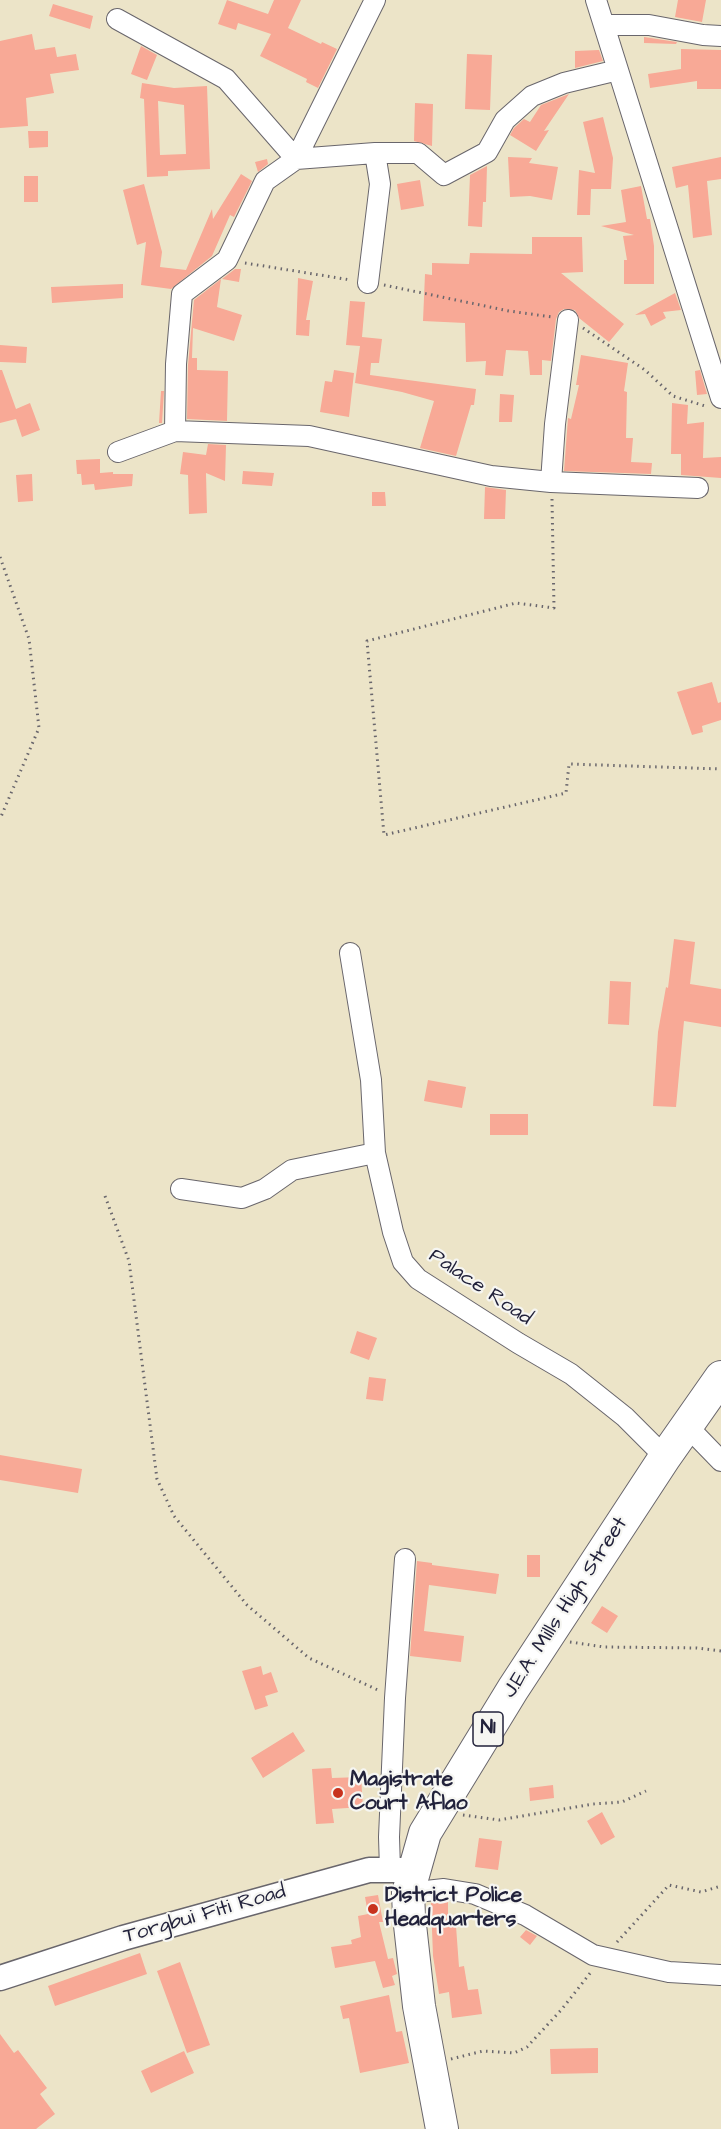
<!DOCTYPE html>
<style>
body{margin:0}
canvas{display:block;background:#ece4c8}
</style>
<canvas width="721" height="2129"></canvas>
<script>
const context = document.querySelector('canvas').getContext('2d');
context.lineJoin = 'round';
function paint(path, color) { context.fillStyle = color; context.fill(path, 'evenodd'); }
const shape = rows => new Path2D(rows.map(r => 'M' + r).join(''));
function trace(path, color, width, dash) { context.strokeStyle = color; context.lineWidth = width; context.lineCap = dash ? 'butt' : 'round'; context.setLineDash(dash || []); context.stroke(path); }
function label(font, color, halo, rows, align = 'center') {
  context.font = font + ' "Architects Daughter",sans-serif'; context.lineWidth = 4.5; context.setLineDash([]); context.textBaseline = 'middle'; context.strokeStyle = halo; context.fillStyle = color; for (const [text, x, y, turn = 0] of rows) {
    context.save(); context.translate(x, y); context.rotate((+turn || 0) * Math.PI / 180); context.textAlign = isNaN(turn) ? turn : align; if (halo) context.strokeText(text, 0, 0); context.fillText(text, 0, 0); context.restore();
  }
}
paint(shape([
 [227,0,268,14,274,0,301,0,288,28,321,44,322,42,337,49,318,88,306,82,307,79,260,56,271,34,238,23,236,30,218,24],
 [678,0,706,0,702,22,675,17],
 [53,4,93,16,90,29,49,16],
 [32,34,35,50,55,47,57,57,76,54,79,70,50,74,54,93,26,98,28,126,0,128,0,41],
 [644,37,677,42,676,44,644,43],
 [141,46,157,55,147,80,131,74],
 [681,49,721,50,721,89,697,89,697,81,650,88,648,74,681,69],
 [599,50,603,61,575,68,575,51],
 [467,54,492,55,490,110,465,109],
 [142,83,174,88,207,86,210,169,168,171,168,176,147,177,144,99,140,98],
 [158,101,184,105,186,154,160,155],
 [569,94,544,131,549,130,536,151,510,135,514,128,524,119,530,122,541,105],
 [415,103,433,104,432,146,414,141],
 [603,117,613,158,611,189,591,189,590,215,577,215,579,170,595,173,583,122],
 [28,131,48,131,48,147,29,148],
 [508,157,532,158,529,163,558,167,552,200,530,196,510,197],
 [721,157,721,179,707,181,712,235,693,238,688,185,676,188,672,167],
 [267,159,268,164,258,172,255,162],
 [487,166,486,202,483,202,482,227,468,226,470,175],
 [241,174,252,181,234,217,230,215,212,256,171,289,141,285,146,242,137,245,123,190,144,184,162,252,160,267,186,270,212,209,213,219],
 [24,176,38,176,38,202,24,202],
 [420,180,424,206,401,210,397,184],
 [641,186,647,219,650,219,654,246,654,284,624,284,624,260,627,260,623,236,634,235,601,226,626,222,621,190],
 [532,237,582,237,583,272,561,273,624,324,609,342,579,318,575,310,564,309,559,312,556,319,551,361,542,360,542,375,530,375,528,351,506,350,503,376,485,375,486,361,466,362,465,323,423,321,425,274,432,275,432,263,469,264,470,253,532,254],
 [235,269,241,269,239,282,222,279],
 [298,278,313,281,306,320,310,320,309,336,296,335],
 [221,279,217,307,242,315,234,341,193,328,192,358,197,358,197,370,228,371,227,421,187,419,188,365,194,300],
 [123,284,123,298,52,303,51,287],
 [675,293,681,310,663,312,666,318,651,326,645,314,635,315],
 [350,301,365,302,362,337,382,339,379,363,371,363,370,375,476,389,474,405,471,405,456,456,420,448,434,401,402,392,355,383,360,346,346,345],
 [0,345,27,347,26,363,0,362],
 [581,355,628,363,624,391,627,392,626,438,633,438,631,462,652,463,651,474,564,471,568,418,571,419,579,385,576,385],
 [0,370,2,370,16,409,30,403,40,430,22,437,16,419,0,423],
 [334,370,354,373,349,417,320,412,325,381,332,382],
 [700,370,707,394,697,395,695,371],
 [161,391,164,391,162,423,159,423],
 [500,394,514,395,512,422,499,422],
 [672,403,688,405,687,424,704,422,703,458,721,457,721,478,681,475,681,454,671,454],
 [208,444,226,445,225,481,206,473,207,513,189,514,188,475,180,474,183,452,206,455],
 [100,459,100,473,113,472,113,474,133,474,132,486,95,490,94,484,82,485,81,474,77,474,76,460],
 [243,471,274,473,272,486,242,484],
 [32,474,33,501,18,502,16,475],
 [485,487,506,490,505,519,484,519],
 [372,492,385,492,386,506,372,506],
 [712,682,718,703,721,702,721,720,702,726,703,732,692,735,677,692],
 [674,939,695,942,690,984,721,989,721,1027,684,1021,676,1107,653,1106,658,1032,666,987,668,988],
 [610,981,631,982,629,1025,608,1024],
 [428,1080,466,1087,462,1108,424,1101],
 [490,1114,528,1114,528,1135,490,1135],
 [357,1331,377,1338,369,1360,350,1353],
 [369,1377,386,1379,383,1401,366,1399],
 [0,1455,82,1469,78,1493,0,1480],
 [527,1555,540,1555,540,1577,527,1577],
 [417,1561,432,1563,432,1565,499,1574,496,1594,429,1585,424,1631,464,1636,461,1662,410,1656],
 [602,1606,618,1616,607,1633,591,1623],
 [261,1666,263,1675,271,1672,278,1692,265,1696,268,1706,255,1710,242,1671],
 [293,1732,305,1751,263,1778,251,1758],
 [331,1768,332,1778,361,1777,363,1807,332,1809,334,1823,316,1824,312,1769],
 [553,1785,554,1798,530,1801,529,1788],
 [602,1812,615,1837,601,1845,587,1821],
 [479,1838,502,1841,498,1870,475,1867],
 [378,1895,383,1922,379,1922,388,1959,393,1958,397,1974,392,1976,395,1985,383,1988,375,1961,335,1968,331,1947,352,1944,351,1940,361,1937,358,1916,368,1914,365,1897],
 [444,1901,448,1902,448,1926,456,1926,459,1967,464,1966,468,1990,478,1989,482,2014,452,2018,449,1992,439,1994,433,1956,431,1903],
 [526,1930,537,1936,530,1945,520,1937],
 [140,1953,147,1974,55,2006,48,1986],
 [180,1962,210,2045,187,2053,157,1971],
 [389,1995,396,2032,402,2031,409,2063,360,2073,349,2018,343,2019,340,2006],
 [0,2034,14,2053,18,2050,47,2088,40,2094,55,2114,36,2129,0,2129],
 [598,2048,598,2073,551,2074,550,2049],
 [184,2051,194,2073,151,2093,141,2071]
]), '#f8a996');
const minor = shape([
 [596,0,721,398],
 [117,19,226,79,296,159,375,0],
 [604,25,649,25,703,35,721,36],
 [368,283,380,184,375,153],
 [568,320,555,424,551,482,698,488],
 [118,452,175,431],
 [551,482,491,476,309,436,175,431,176,364,182,294,227,260,265,181,296,159,375,153,418,153,444,175,487,152,505,120,532,96,564,83,618,70],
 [350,953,371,1080,375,1153,393,1232,403,1262,418,1279,518,1343,571,1374,625,1417,665,1457],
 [181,1189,242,1198,265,1189,292,1170,375,1153],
 [686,1425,721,1461],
 [390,1869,389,1837,395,1698,405,1559],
 [408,1893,444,1889,475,1894,525,1915,593,1955,669,1972,720,1975]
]);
const tertiary = shape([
 [0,1978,123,1938,369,1870,404,1870,414,1872]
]);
const trunk = shape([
 [442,2129,419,2006,409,1916,408,1893,425,1833,513,1689,665,1457,721,1377]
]);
trace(minor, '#69666c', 22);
trace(tertiary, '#69666c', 27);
trace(trunk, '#69666c', 34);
trace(shape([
 [245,263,351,280],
 [384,285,509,311,552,317],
 [583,328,645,370,673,396,705,406],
 [552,499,554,608,516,603,367,641,384,835,566,793,569,764,721,769],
 [0,557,29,639,39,728,0,819],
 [105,1196,129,1261,157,1479,174,1516,247,1605,309,1658,380,1691],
 [570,1642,604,1647,697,1648,721,1651],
 [463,1815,499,1820,593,1804,622,1802,646,1791],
 [617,1942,669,1885,701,1892,721,1886],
 [451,2059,483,2051,514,2053,527,2047,562,2009,591,1972]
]), '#69666c', 3, [1.5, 4.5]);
trace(minor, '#fff', 20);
trace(tertiary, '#fff', 24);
trace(trunk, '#fff', 32);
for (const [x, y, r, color] of [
 [338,1793,6,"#c8321e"],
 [373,1909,6,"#c8321e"]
]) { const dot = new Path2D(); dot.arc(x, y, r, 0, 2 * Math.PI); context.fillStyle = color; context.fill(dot); trace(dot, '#f6f6f2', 2); }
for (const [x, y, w] of [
 [488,1729,30]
]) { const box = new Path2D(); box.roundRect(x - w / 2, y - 17, w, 34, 4.5); context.fillStyle = '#f6f6f2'; context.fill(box); trace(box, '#22223b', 1.5); }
label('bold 20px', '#22223b', null, [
 ["N1",488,1729]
]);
label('21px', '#22223b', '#f6f6f2', [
 ["Palace Road",480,1288,34],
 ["J.E.A. Mills High Street",566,1608,-57],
 ["Torgbui Fiti Road",205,1915,-16]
]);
label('bold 21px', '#22223b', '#f6f6f2', [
 ["Magistrate",350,1781],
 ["Court Aflao",350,1805],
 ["District Police",385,1897],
 ["Headquarters",385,1921]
], 'left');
</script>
